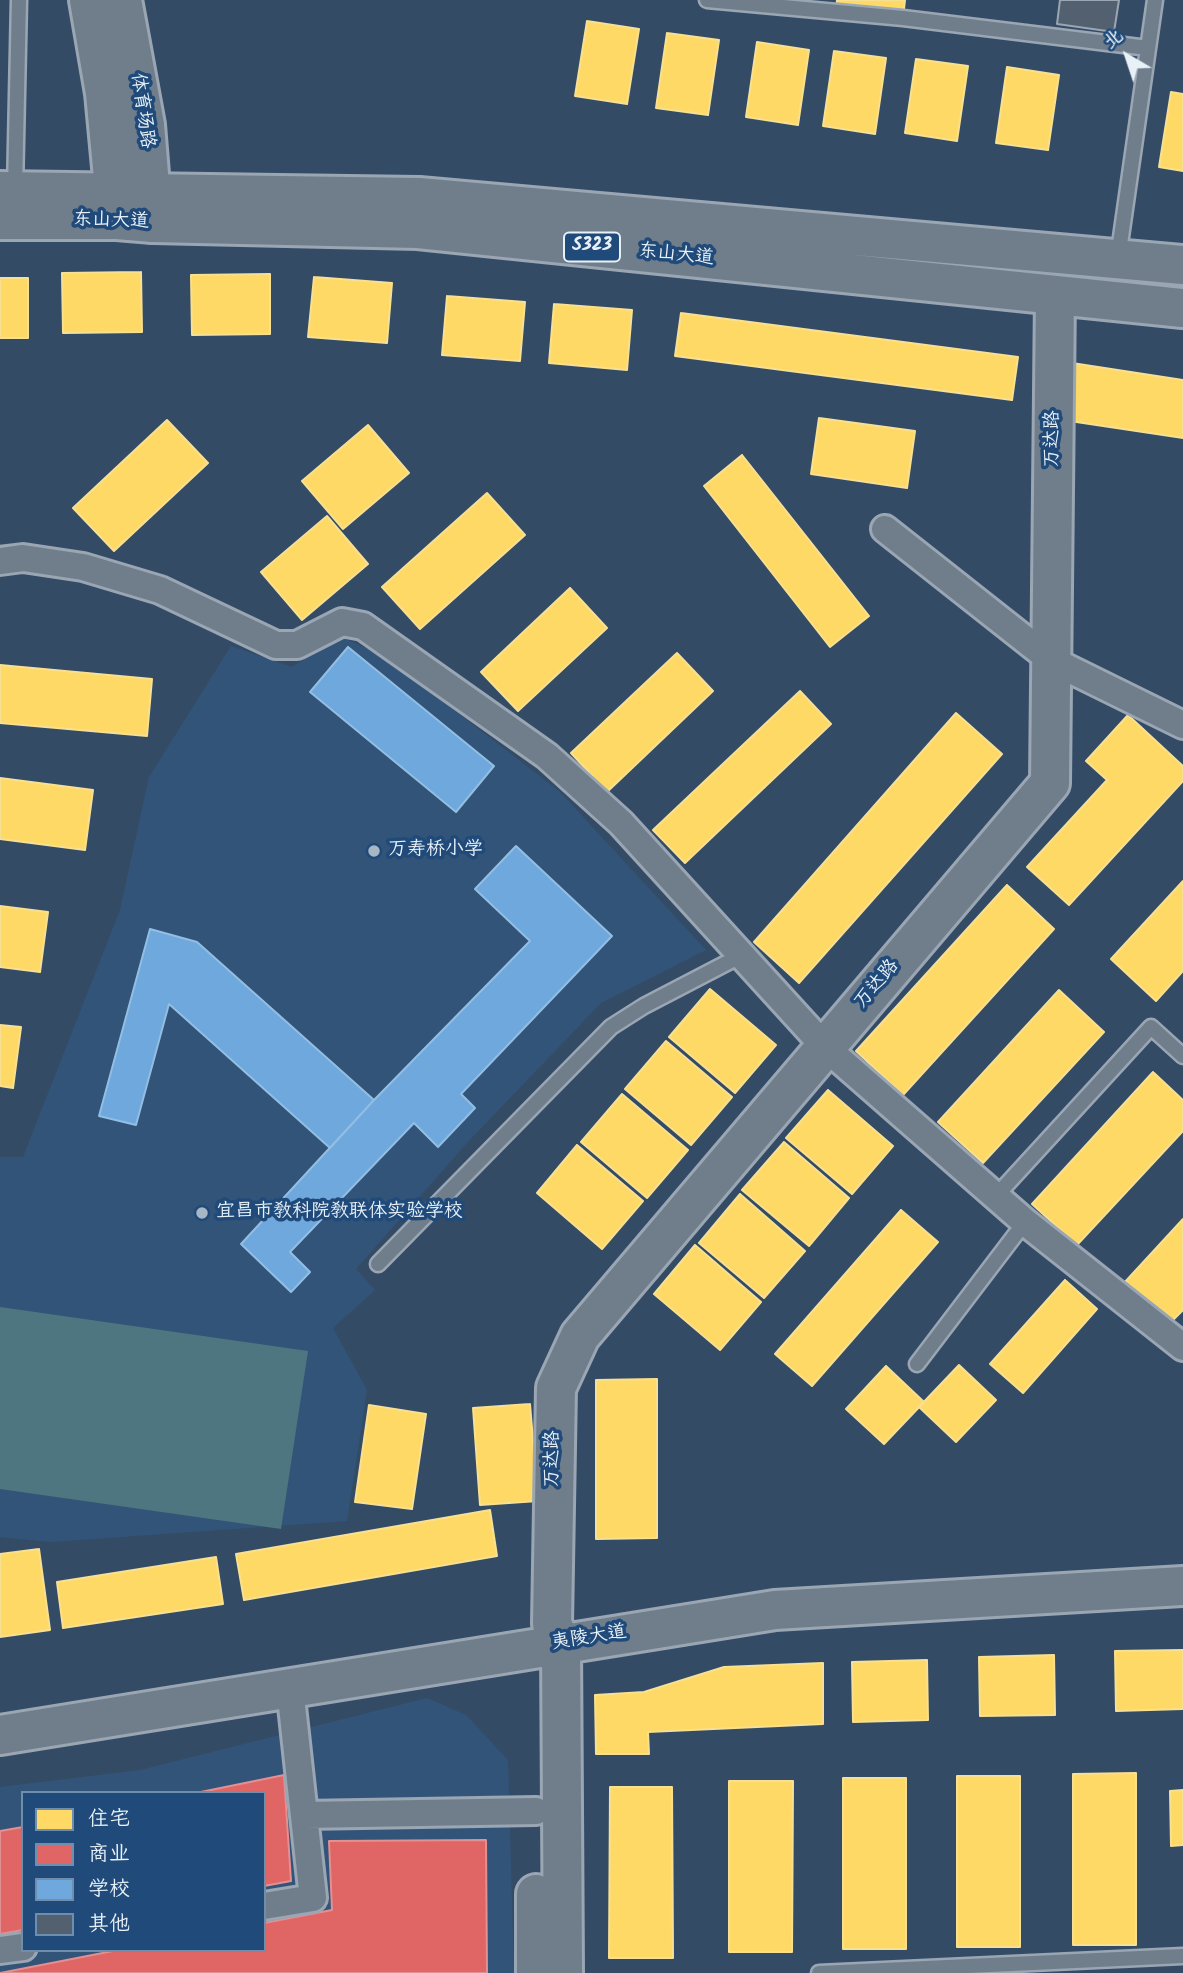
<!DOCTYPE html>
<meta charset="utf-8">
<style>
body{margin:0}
#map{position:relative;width:1183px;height:1973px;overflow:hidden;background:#344b65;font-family:Kalam,"LXGW WenKai TC",sans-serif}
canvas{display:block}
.legend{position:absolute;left:21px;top:1791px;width:245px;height:161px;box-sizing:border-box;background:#1f4a7a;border:2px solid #6f8dac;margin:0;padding:9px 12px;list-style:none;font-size:21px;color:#e8f1f8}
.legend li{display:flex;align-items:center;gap:14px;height:35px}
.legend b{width:35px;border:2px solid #6f8dac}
.north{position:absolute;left:1092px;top:21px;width:70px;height:70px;-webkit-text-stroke:5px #1f4a7a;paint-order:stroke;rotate:321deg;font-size:19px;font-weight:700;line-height:28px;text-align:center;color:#e8f1f8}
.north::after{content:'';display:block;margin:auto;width:24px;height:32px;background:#e8f1f8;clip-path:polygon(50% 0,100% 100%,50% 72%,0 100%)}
</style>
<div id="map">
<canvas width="1183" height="1973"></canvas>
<ul class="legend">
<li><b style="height:19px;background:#ffd966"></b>住宅</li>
<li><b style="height:19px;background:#e06666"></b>商业</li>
<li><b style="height:19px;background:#6fa8dc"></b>学校</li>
<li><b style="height:19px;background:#53606f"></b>其他</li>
</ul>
<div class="north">北</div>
</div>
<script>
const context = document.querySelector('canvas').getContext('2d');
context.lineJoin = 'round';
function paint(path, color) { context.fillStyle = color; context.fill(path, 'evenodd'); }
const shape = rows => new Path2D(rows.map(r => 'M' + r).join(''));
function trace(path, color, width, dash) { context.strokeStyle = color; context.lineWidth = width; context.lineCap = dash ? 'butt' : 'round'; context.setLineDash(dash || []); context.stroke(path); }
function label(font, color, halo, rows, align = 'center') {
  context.font = font + ' Kalam,"LXGW WenKai TC",sans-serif'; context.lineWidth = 7; context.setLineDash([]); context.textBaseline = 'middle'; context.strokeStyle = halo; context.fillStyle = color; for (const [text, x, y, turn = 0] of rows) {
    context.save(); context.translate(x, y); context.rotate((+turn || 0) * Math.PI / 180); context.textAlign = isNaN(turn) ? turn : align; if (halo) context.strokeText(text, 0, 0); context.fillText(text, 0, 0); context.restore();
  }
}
paint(shape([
 [342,637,387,658,560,792,706,950,601,1003,465,1145,356,1269,375,1290,333,1328,367,1390,347,1521,51,1542,0,1537,0,1157,23,1157,120,910,149,777,231,646,292,667],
 [427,1698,466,1715,508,1760,514,1973,0,1973,0,1787,140,1770],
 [23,1793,264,1793,264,1950,23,1950]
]), '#335479');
paint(shape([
 [0,1307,308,1351,281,1529,0,1489]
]), '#4e7680');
const homes = shape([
 [837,0,905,0,903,18,836,11,837,0],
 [587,21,639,29,627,104,575,96,587,21],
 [667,33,719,40,708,115,656,108,667,33],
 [757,42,809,50,798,125,746,117,757,42],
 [834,51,886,58,875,134,823,126,834,51],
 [916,59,968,66,957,141,905,133,916,59],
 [1007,67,1059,75,1048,150,996,143,1007,67],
 [1171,92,1183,94,1183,171,1159,167,1171,92],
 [141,272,142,332,63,333,62,273,141,272],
 [270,274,270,334,192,335,191,275,270,274],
 [314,277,392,283,387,343,308,337,314,277],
 [0,278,28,278,28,338,0,338,0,278],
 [447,296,525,302,520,361,442,355,447,296],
 [554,304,632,310,627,370,549,363,554,304],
 [681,313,1018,357,1012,400,675,356,681,313],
 [1072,363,1183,380,1183,438,1063,420,1072,363],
 [819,418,915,431,907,488,811,474,819,418],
 [167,420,208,463,114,551,73,508,167,420],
 [368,425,409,473,343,529,302,481,368,425],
 [742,455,869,616,830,647,704,486,742,455],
 [487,493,525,535,420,629,382,587,487,493],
 [327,516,368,564,302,620,261,572,327,516],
 [570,588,607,628,518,711,481,672,570,588],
 [677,653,713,691,607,792,571,753,677,653],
 [0,665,152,679,147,736,0,723,0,665],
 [800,691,831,724,685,863,653,830,800,691],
 [956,713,1002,754,799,983,754,942,956,713],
 [1128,715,1183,766,1183,781,1069,905,1027,867,1107,780,1086,761,1128,715],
 [0,778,93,790,85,850,0,839,0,778],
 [1183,881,1183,971,1156,1001,1111,959,1183,881],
 [1007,885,1054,929,903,1095,856,1051,1007,885],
 [0,906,48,912,40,972,0,967,0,906],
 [710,989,776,1045,735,1093,669,1037,710,989],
 [1059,990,1104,1032,983,1163,938,1122,1059,990],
 [0,1025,21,1027,13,1088,0,1086,0,1025],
 [666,1041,732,1097,691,1145,625,1089,666,1041],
 [1153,1072,1183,1100,1183,1131,1077,1245,1032,1204,1153,1072],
 [828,1090,893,1146,852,1194,786,1138,828,1090],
 [622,1094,688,1150,647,1198,581,1142,622,1094],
 [784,1142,849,1198,809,1246,742,1190,784,1142],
 [577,1145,643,1201,602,1249,537,1193,577,1145],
 [740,1194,805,1251,764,1298,699,1243,740,1194],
 [901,1210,938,1242,812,1386,775,1354,901,1210],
 [1183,1219,1183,1310,1169,1324,1124,1283,1183,1219],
 [695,1245,761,1302,720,1350,654,1294,695,1245],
 [1065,1280,1097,1309,1023,1393,990,1364,1065,1280],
 [959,1365,996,1400,956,1442,919,1407,959,1365],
 [886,1366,924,1402,884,1444,846,1409,886,1366],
 [657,1379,657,1538,596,1539,596,1380,657,1379],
 [530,1404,538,1501,480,1505,473,1408,530,1404],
 [369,1405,426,1414,412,1509,355,1502,369,1405],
 [490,1510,497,1556,244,1600,236,1554,490,1510],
 [39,1549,50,1630,0,1637,0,1554,39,1549],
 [216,1557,223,1604,63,1628,57,1582,216,1557],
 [1183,1650,1183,1709,1116,1711,1115,1651,1183,1650],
 [1054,1655,1055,1715,980,1716,979,1657,1054,1655],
 [927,1660,928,1720,853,1722,852,1662,927,1660],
 [823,1663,823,1724,648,1732,649,1754,596,1754,595,1695,644,1692,724,1667,823,1663],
 [1136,1773,1136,1945,1073,1945,1073,1774,1136,1773],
 [957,1776,1020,1776,1020,1947,957,1947,957,1776],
 [843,1778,906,1778,906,1949,843,1949,843,1778],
 [729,1781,793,1781,792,1952,729,1952,729,1781],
 [610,1787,672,1787,673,1958,609,1958,610,1787],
 [1183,1790,1183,1845,1171,1846,1170,1791,1183,1790]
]);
paint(homes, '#ffd966');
trace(homes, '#f8e092', 2);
const shops = shape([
 [284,1775,291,1881,264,1886,264,1793,196,1793,284,1775],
 [23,1827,23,1930,0,1934,0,1831,23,1827],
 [486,1840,487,1973,0,1973,118,1950,264,1950,264,1923,332,1910,329,1841,486,1840]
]);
paint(shops, '#e06666');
trace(shops, '#e29092', 2);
const schools = shape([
 [348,647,494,766,456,812,310,692,348,647],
 [516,846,612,936,461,1094,475,1108,438,1147,414,1123,290,1252,310,1272,291,1292,241,1244,374,1100,530,941,475,889,516,846],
 [150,929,197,942,374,1100,330,1148,169,1004,136,1125,99,1116,150,929]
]);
paint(schools, '#6fa8dc');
trace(schools, '#93bee4', 2);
const building = shape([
 [1060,0,1119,0,1114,32,1057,24,1060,0]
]);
paint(building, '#53606f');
trace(building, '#9aa6b3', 2);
const lane = shape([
 [707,0,903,18,1148,48],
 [15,190,19,0],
 [1118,258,1155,0],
 [996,1196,1151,1027,1183,1056],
 [378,1264,611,1027,644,1006,742,955],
 [917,1364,1025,1222],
 [819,1973,1183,1956]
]);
const street = shape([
 [885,529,1051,660,1183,725],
 [0,561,23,558,83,567,160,590,276,645,297,645,342,622,363,626,547,756,621,823,825,1047,1025,1222,1183,1347],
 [304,1815,536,1811],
 [264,1906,313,1898,290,1688],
 [0,1950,23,1947]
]);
const secondary = shape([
 [89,0,105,93,117,220],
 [122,0,145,125,153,223],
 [0,1735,775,1610,1183,1586],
 [536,1894,536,1973],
 [563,1973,561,1643,552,1624,556,1388,580,1336,1050,783,1055,295]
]);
const primary = shape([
 [0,191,419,197,1183,265],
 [0,220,117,220,153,223,418,229,1183,308]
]);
trace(lane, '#9aa6b3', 19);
trace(street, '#9aa6b3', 32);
trace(secondary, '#9aa6b3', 44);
trace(primary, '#9aa6b3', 44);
trace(lane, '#707e8c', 14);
trace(street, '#707e8c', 26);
trace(secondary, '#707e8c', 38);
trace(primary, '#707e8c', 38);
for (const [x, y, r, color] of [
 [374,851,7,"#a9b7c5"],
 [202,1213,7,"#a9b7c5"]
]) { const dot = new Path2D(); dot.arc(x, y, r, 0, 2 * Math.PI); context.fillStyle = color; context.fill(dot); trace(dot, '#1f4a7a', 2.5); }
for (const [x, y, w] of [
 [592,247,56]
]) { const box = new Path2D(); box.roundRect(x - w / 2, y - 14.5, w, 29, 5); context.fillStyle = '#1f4a7a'; context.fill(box); trace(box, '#e8f1f8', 2); }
label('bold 18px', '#e8f1f8', null, [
 ["S323",592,247]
]);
label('19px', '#e8f1f8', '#1f4a7a', [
 ["体育场路",141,111,82],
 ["东山大道",111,222,2],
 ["东山大道",676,256,6],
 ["万达路",1054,439,-89],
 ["万达路",878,985,-50],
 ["万达路",554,1459,-89],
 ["夷陵大道",589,1639,-9]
]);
label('19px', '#e8f1f8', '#1f4a7a', [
 ["万寿桥小学",388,851],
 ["宜昌市教科院教联体实验学校",216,1213]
], 'left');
</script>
